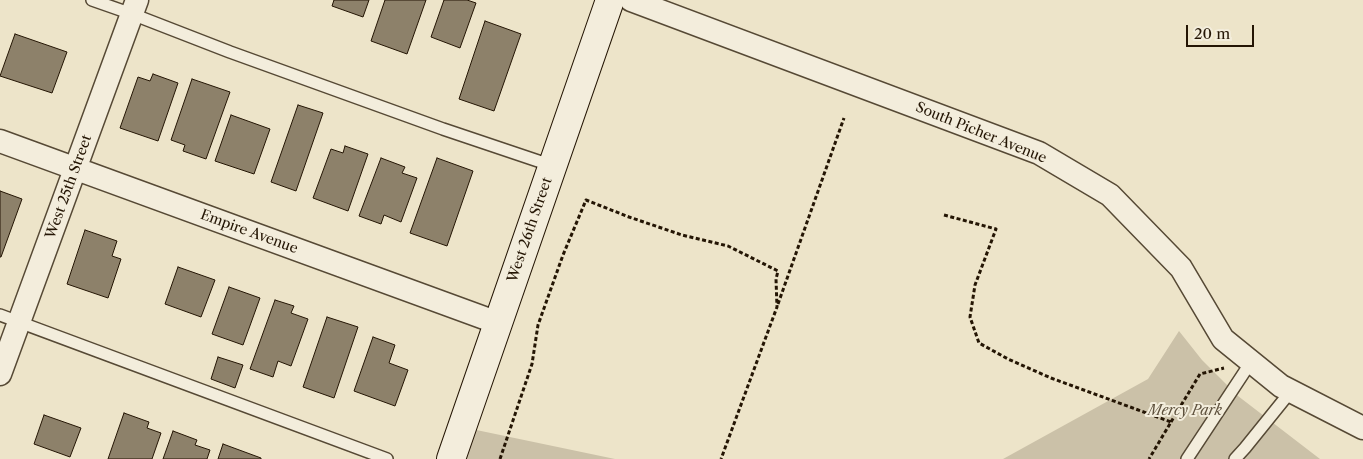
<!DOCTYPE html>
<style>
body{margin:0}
#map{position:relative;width:1363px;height:459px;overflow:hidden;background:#ede4c9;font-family:"Libre Caslon Text",serif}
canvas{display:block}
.scale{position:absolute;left:1186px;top:25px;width:68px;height:22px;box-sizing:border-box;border:2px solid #241504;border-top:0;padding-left:6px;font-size:15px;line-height:18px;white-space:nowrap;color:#241504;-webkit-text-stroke:4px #f3eddc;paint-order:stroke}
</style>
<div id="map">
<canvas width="1363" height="459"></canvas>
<div class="scale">20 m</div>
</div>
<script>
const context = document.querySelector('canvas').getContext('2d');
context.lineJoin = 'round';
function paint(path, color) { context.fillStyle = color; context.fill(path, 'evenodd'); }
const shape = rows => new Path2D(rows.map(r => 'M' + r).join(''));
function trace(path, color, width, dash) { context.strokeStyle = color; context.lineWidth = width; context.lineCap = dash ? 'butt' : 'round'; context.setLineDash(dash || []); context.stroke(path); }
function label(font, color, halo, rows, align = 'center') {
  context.font = font + ' "Libre Caslon Text",serif'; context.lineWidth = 4; context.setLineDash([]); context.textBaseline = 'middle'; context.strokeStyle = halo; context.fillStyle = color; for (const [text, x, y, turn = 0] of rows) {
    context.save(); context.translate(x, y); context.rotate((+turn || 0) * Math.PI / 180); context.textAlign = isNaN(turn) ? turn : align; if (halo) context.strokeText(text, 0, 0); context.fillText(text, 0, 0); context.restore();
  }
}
paint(shape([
 [1179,331,1202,360,1238,396,1320,459,1003,459,1148,379],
 [462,427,615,459,450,459]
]), '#cbc1a8');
const building = shape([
 [334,0,369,0,363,17,332,6,334,0],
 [385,0,426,0,407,54,371,41,385,0],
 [444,0,467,0,476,3,460,48,431,37,444,0],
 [485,21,521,34,494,111,459,99,485,21],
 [15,34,67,52,52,93,0,76,15,34],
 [153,74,178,83,158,141,120,128,138,77,150,81,153,74],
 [192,79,230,92,206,159,183,151,185,145,171,140,192,79],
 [298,105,323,113,296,191,271,182,298,105],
 [231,115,270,129,254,174,215,161,231,115],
 [345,146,368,154,348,211,313,198,331,149,343,153,345,146],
 [381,158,405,167,402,173,417,178,401,222,384,215,381,224,359,216,381,158],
 [437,158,473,171,447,246,410,233,437,158],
 [0,191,22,199,1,257,0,257,0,191],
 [85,230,117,241,112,256,121,259,108,298,67,284,85,230],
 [178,267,215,280,201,317,165,304,178,267],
 [229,287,260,298,243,345,212,334,229,287],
 [275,300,294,306,291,313,308,319,291,366,278,361,273,377,250,369,275,300],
 [327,317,358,327,334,398,303,387,327,317],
 [373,337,395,345,389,363,408,370,395,406,354,391,373,337],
 [218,357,243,365,235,388,211,379,218,357],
 [124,413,149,422,147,428,161,433,152,459,108,459,124,413],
 [44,415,81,428,70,457,34,444,44,415],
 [173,431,197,440,195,445,210,450,207,459,163,459,173,431],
 [223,444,261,458,261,459,218,459,223,444]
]);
paint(building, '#8d816a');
trace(building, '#241504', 1);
const service = shape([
 [92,0,132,14,230,52,443,129,553,166],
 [0,315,387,459],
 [1187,459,1251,362],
 [1235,459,1245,448,1291,391]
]);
const minor = shape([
 [631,0,1039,153,1110,195,1181,268,1223,339,1281,386,1363,428],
 [0,141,498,323],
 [0,374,137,0]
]);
const secondary = shape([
 [451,459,610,0]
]);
trace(service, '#564935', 14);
trace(minor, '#564935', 25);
trace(secondary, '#241504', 30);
trace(shape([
 [944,215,996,229,975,285,970,317,979,343,1008,359,1051,378,1171,422,1149,459],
 [778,304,844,118],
 [1171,422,1200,374,1224,368],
 [500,459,532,364,538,325,563,255,586,200,629,217,682,235,728,246,778,271,776,279,777,307,721,459]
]), '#241504', 3, [4, 2.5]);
trace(service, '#f3eddc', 11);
trace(minor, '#f3eddc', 22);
trace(secondary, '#f3eddc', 28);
label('14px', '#241504', '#f3eddc', [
 ["South Picher Avenue",981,133,22],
 ["West 25th Street",69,187,-70],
 ["West 26th Street",530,230,-71],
 ["Empire Avenue",249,232,20]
]);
label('italic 14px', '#5e513d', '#f3eddc', [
 ["Mercy Park",1185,411]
]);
</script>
